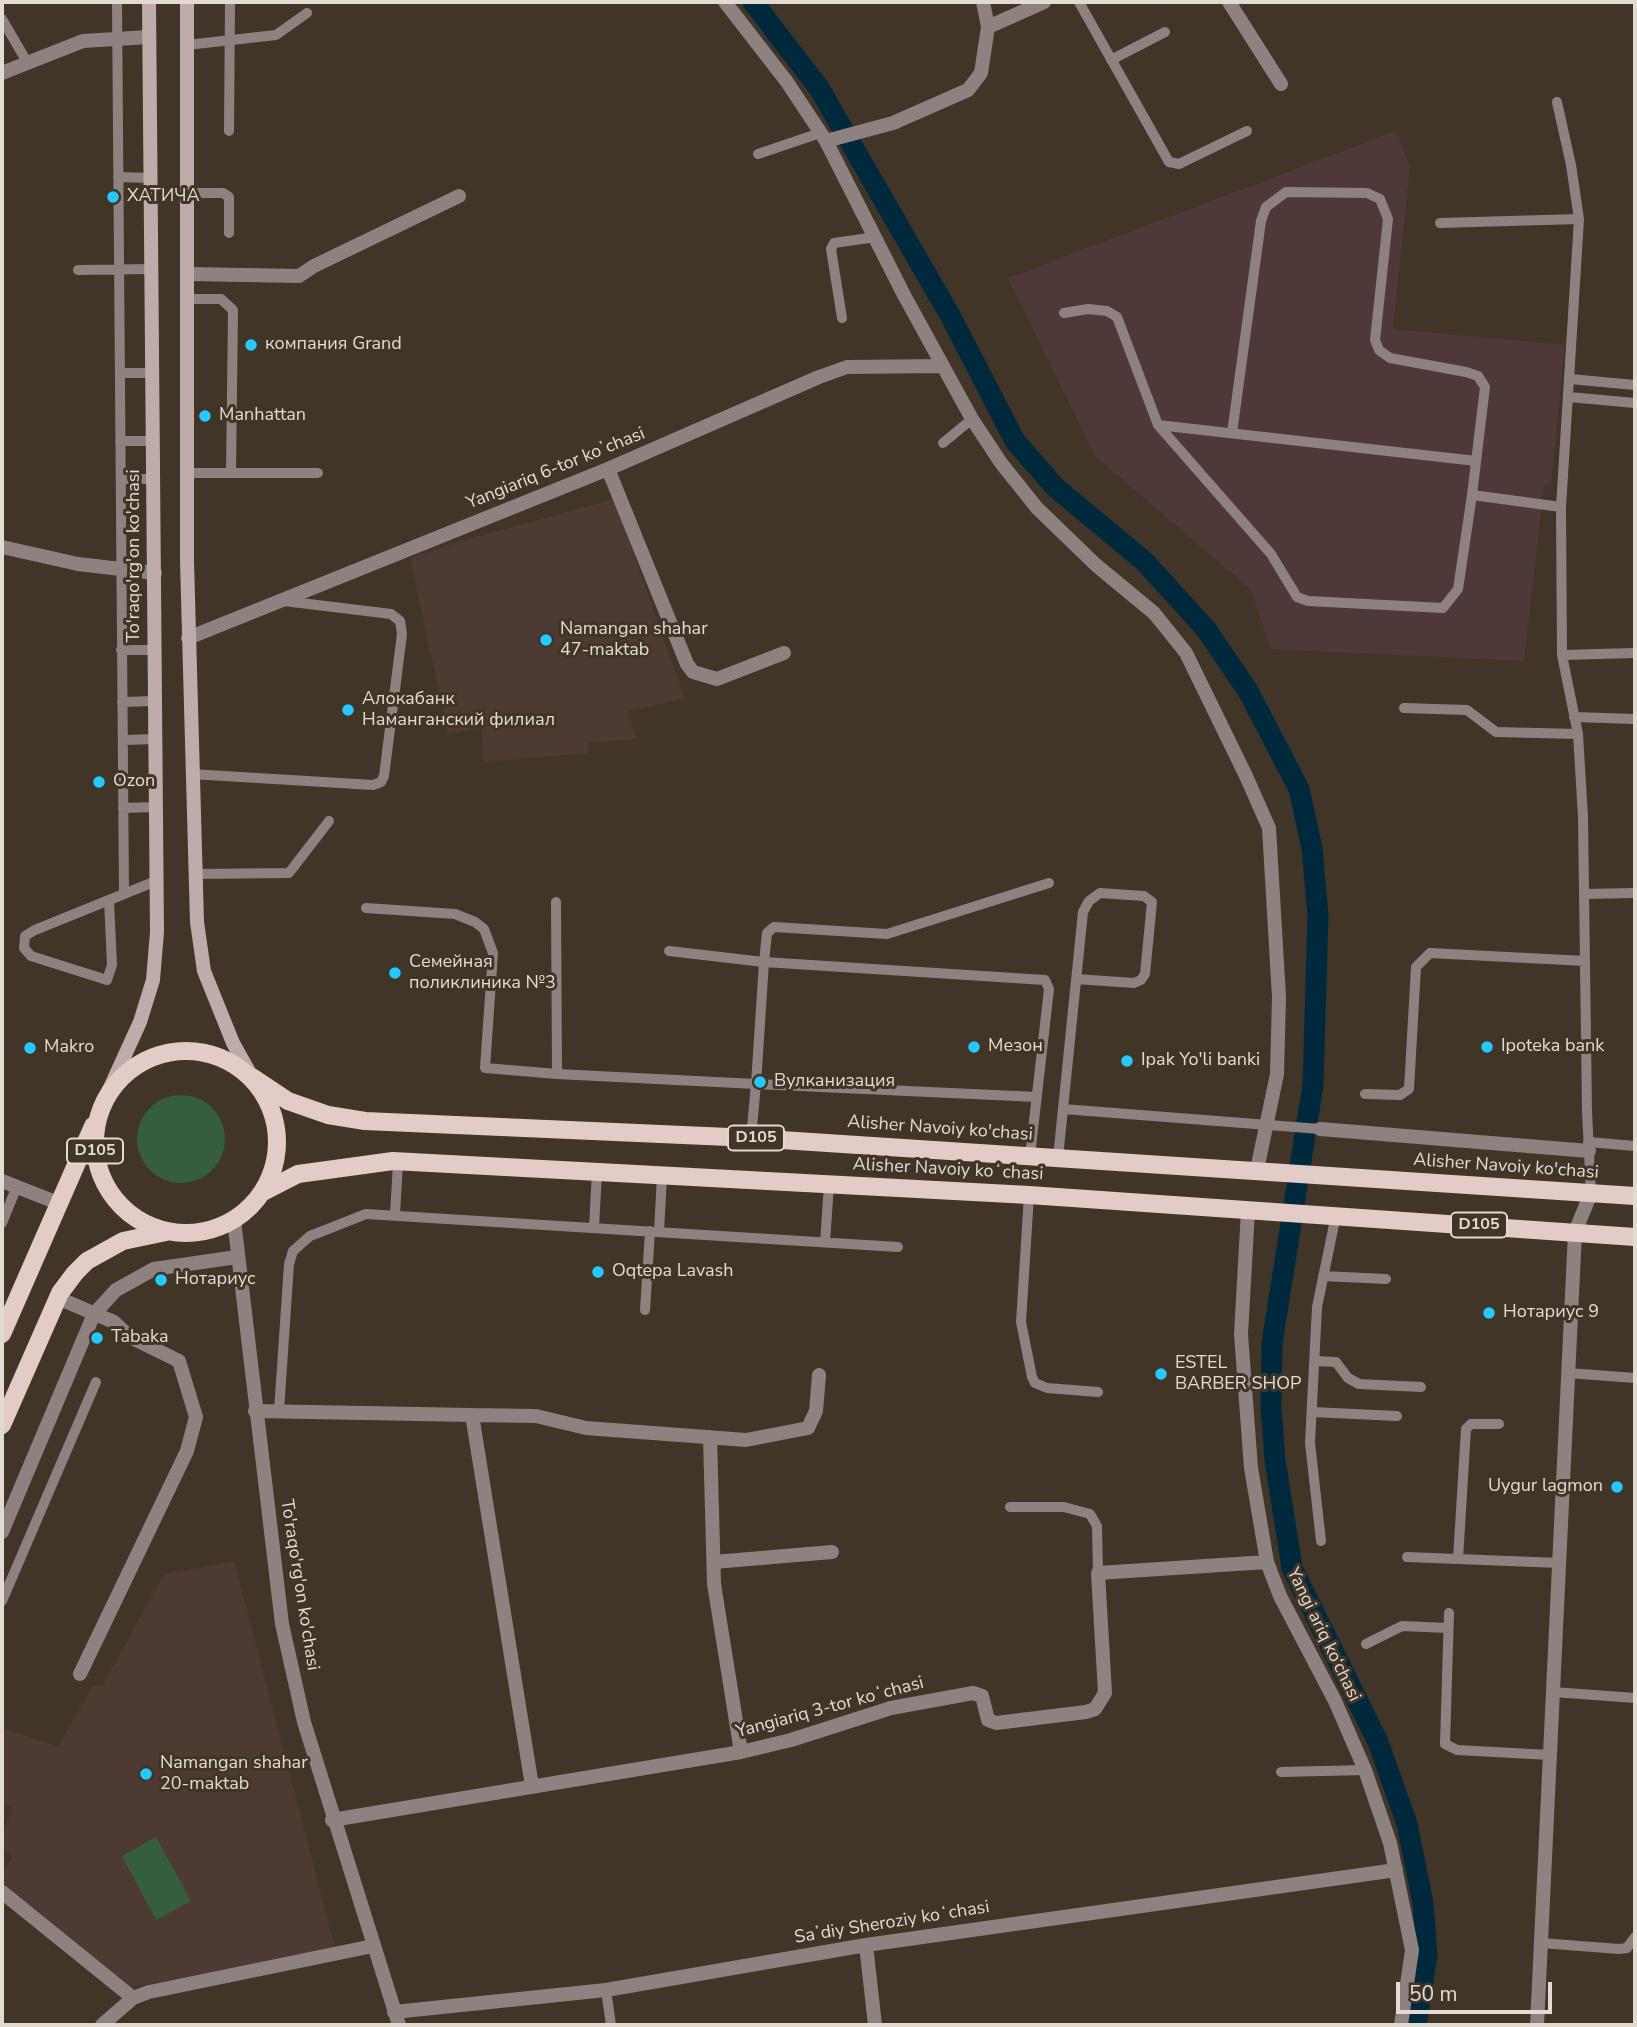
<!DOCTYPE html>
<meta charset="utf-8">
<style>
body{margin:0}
#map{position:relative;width:1637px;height:2027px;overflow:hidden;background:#403526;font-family:"Nunito Sans",sans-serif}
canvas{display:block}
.frame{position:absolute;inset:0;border:4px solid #e1dbd1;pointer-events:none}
.scale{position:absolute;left:1396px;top:1982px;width:156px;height:32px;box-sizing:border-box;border:4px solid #e1dbd1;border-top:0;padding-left:9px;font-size:21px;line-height:24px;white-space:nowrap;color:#e1dbd1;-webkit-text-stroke:5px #403526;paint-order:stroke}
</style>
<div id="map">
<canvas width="1637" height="2027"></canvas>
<div class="frame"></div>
<div class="scale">50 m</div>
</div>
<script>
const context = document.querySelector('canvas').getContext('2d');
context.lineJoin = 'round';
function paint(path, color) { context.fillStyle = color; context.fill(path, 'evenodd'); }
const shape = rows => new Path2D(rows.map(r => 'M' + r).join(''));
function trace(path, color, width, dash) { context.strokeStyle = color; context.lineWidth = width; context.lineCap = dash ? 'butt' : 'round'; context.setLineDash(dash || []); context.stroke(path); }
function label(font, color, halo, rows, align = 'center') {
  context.font = font + ' "Nunito Sans",sans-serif'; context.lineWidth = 6; context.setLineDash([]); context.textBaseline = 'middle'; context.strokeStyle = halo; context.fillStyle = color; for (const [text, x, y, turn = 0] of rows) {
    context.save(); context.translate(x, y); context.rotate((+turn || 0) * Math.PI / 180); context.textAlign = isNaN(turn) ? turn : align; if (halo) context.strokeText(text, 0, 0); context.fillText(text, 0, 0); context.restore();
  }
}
paint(shape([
 [1396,131,1410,166,1393,329,1565,345,1551,485,1544,485,1524,661,1270,649,1251,590,1095,456,1008,278]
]), '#4e3938');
paint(shape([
 [614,499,685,699,627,711,637,739,588,743,588,753,483,762,482,727,448,734,410,558,461,541],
 [234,1561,336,1951,131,1987,2,1886,2,1873,13,1857,2,1848,2,1835,13,1808,2,1802,2,1737,5,1729,58,1747,93,1685,102,1686,164,1574]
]), '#4d3a33');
paint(shape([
 '137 1139a44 44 0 1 1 88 0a44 44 0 1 1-88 0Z',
 [156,1837,191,1901,156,1920,122,1856]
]), '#355e41');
trace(shape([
 [753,2,819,88,951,317,1015,441,1055,487,1144,561,1206,629,1248,691,1299,789,1312,848,1318,915,1313,1085,1272,1343,1271,1407,1275,1460,1292,1568,1378,1742,1407,1824,1423,1903,1427,1955,1416,2025]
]), '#00293e', 21);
trace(shape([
 [117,2,124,894],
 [1079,2,1169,162,1179,164,1247,131],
 [2,19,27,62],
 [187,45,276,35,307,13],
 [1111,60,1165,32],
 [1557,102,1571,165,1579,219,1561,507,1562,655,1578,734,1583,817,1587,1111,1591,1193],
 [229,131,230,2],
 [758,154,820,133],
 [118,177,151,178],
 [189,193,223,193,229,197,229,233],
 [1440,223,1579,219],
 [78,270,152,269],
 [189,299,221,299,233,310,231,473],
 [1064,313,1088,309,1107,311,1117,317,1158,425,1271,554,1297,597,1308,601,1443,608,1458,589,1472,495,1561,507],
 [842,318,831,249,834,243,876,237],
 [120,373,153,373],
 [1570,379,1635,385],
 [1569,397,1635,403],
 [1158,425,1476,461],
 [1232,433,1261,221,1266,207,1286,192,1367,193,1380,199,1388,219,1375,340,1379,350,1390,358,1466,372,1478,376,1485,387,1472,495],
 [120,441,154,441],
 [943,443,972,419],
 [188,473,318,473],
 [121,479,154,479],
 [121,650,155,650],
 [1562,655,1635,653],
 [122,702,155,701],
 [1404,708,1467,710,1496,732,1578,734],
 [1574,717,1635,719],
 [123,740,156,739],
 [191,774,373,785,381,782,384,776,402,634,400,621,391,614,284,601],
 [123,808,156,807],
 [195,874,289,873,329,821],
 [1584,894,1635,893],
 [109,900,112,965,107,980,31,956,24,948,25,936,35,930,156,881],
 [556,902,557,1074,756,1084,751,1138],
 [366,908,455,914,475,922,484,929,493,953,485,1068,557,1074],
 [669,951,764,962,767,933,774,927,887,934,1049,883],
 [1365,1094,1400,1095,1409,1089,1416,967,1430,953,1585,961],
 [1063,1109,1320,1129],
 [1588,1142,1635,1146],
 [1030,1156,1049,989,1045,980,764,962,756,1084,1037,1097],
 [1058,1158,1083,912,1089,901,1100,893,1144,896,1152,902,1145,974,1141,980,1134,983,1076,979],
 [1029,1195,1021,1322,1032,1377,1035,1383,1047,1388,1098,1392],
 [395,1215,398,1162],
 [2,1223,17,1186],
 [594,1227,597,1172],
 [659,1232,662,1176],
 [825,1242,829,1185],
 [1323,1276,1386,1279],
 [645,1310,650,1231],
 [1314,1361,1336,1362,1348,1378,1359,1384,1421,1387],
 [1568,1373,1635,1378],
 [279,1411,289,1264,293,1251,310,1236,366,1214,898,1247],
 [1312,1412,1397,1416],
 [1010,1507,1064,1507,1090,1514,1097,1526,1098,1573],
 [1321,1541,1310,1443,1317,1307,1336,1215],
 [1407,1557,1559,1563],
 [1458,1559,1466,1429,1471,1424,1499,1424],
 [2,1601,96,1382],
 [1449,1613,1445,1744,1457,1750,1550,1755],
 [1366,1644,1402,1626,1448,1628],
 [1553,1692,1635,1698],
 [1281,1772,1365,1770],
 [1541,1943,1619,1949,1627,1948,1635,1937],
 [606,1990,611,2025]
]), '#8d8280', 10);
trace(shape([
 [1320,1129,1589,1151]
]), '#8d8280', 14);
trace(shape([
 [725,2,787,82,826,141,904,295,972,419,1001,463,1037,508,1096,565,1154,613,1186,653,1246,776,1269,828,1279,997,1277,1074,1257,1170],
 [1229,2,1281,84],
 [988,27,1044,2],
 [2,73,83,41,149,37],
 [826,141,893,123,968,90,981,73,988,27,983,2],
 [189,274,299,276,314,266,459,196],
 [608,469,687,664,693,672,717,679,784,653],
 [2,547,78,564,155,573],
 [188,638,608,469,819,377,847,367,943,366],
 [2,1181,58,1203],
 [1248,1211,1241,1334,1251,1468,1267,1562,1280,1596,1335,1701,1365,1770,1390,1843,1412,1950,1401,2025],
 [58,1298,114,1322,130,1337,179,1361,196,1417,187,1451,80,1674],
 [255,1411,472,1415],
 [710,1437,714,1584,741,1752],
 [2,1532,94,1314,116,1290,154,1269,237,1257],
 [714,1562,832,1552],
 [532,1786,472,1415,536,1416,586,1428,746,1440,808,1428,816,1411,819,1375],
 [332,1820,741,1752,791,1740,891,1708,973,1693,982,1696,988,1720,996,1723,1086,1712,1095,1709,1105,1693,1098,1573,1267,1562],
 [2,1892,133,1998,149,1992,373,1946],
 [866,1945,875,2025],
 [394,2012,606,1990,866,1945,1396,1870],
 [102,2025,133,1998],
 [1537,2025,1575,1232,1591,1193]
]), '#8d8280', 14);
trace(shape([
 [234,1220,282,1624,304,1722,399,2025]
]), '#8d8280', 14);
trace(shape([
 [187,2,187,561,197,922,204,971,233,1043,252,1077],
 [104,1101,140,1022,153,980,157,932,149,2]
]), '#bdaca9', 14);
trace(shape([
 '95 1142a91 91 0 1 1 182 0a91 91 0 1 1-182 0Z',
 [252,1077,288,1101,328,1115,365,1121,751,1138,1635,1196],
 [263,1192,298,1174,393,1161,1029,1195,1635,1237],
 [2,1334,93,1126],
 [2,1425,60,1293,75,1273,87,1261,123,1241,166,1232]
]), '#e3ccc8', 18);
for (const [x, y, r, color] of [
 [113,197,7,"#26c9fe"],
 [251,345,7,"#26c9fe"],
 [205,416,7,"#26c9fe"],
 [546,640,7,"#26c9fe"],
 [348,710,7,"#26c9fe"],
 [99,782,7,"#26c9fe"],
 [395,973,7,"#26c9fe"],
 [974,1047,7,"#26c9fe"],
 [1487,1047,7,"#26c9fe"],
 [30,1048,7,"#26c9fe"],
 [1127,1061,7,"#26c9fe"],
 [760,1082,7,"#26c9fe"],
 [598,1272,7,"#26c9fe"],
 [161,1280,7,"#26c9fe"],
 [1489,1313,7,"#26c9fe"],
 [97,1338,7,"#26c9fe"],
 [1161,1374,7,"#26c9fe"],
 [1617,1487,7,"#26c9fe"],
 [146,1774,7,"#26c9fe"]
]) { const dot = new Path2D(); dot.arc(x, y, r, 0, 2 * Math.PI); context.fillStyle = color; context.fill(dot); trace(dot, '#403526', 2.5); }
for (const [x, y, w] of [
 [756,1138,56],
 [95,1151,56],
 [1479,1225,56]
]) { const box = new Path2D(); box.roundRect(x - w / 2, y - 12.5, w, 25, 5); context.fillStyle = '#403526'; context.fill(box); trace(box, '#e1dbd1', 2); }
label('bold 16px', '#e1dbd1', null, [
 ["D105",756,1138],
 ["D105",95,1151],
 ["D105",1479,1225]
]);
label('18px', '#e1dbd1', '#403526', [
 ["ХАТИЧА",127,197],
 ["компания Grand",265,345],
 ["Manhattan",219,416],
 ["Namangan shahar",560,630],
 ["47-maktab",560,651],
 ["Алокабанк",362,700],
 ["Наманганский филиал",362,721],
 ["Ozon",113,782],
 ["Семейная",409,963],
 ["поликлиника №3",409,984],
 ["Мезон",988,1047],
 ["Ipoteka bank",1501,1047],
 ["Makro",44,1048],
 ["Ipak Yo'li banki",1141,1061],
 ["Вулканизация",774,1082],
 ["Oqtepa Lavash",612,1272],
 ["Нотариус",175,1280],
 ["Нотариус 9",1503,1313],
 ["Tabaka",111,1338],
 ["ESTEL",1175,1364],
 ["BARBER SHOP",1175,1385],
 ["Uygur lagmon",1603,1487,"right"],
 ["Namangan shahar",160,1764],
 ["20-maktab",160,1785]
], 'left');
label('18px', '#e1dbd1', '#403526', [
 ["Yangiаriq 6-tor koʼchasi",556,469,-22],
 ["To'raqo'rg'on ko'chasi",135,556,-90],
 ["Alisher Navoiy ko'chasi",940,1129,4],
 ["Alisher Navoiy ko'chasi",1506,1167,4],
 ["Alisher Navoiy koʻchasi",948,1170,3],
 ["To'raqo'rg'on ko'chasi",299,1585,81],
 ["Yangi ariq ko‘chasi",1323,1635,64],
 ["Yangiariq 3-tor koʻchasi",830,1708,-15],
 ["Saʼdiy Sheroziy koʻchasi",892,1923,-9]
]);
</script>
